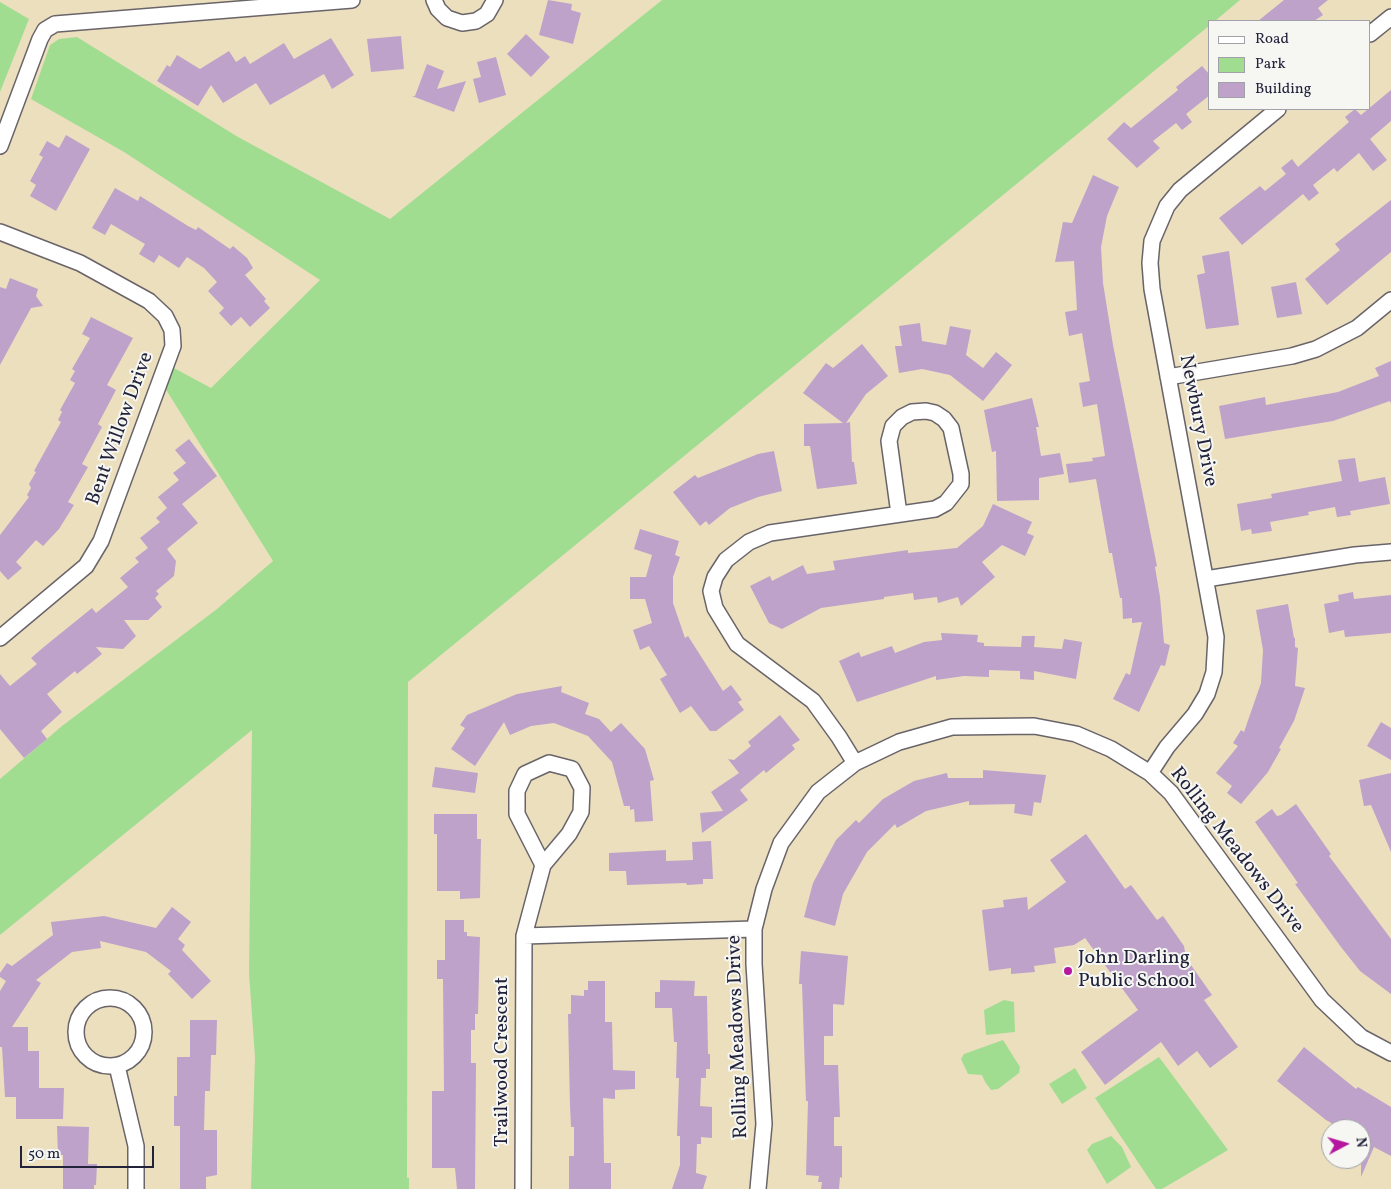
<!DOCTYPE html>
<style>
body{margin:0}
#map{position:relative;width:1391px;height:1189px;overflow:hidden;background:#ecdfbe;font-family:Vollkorn,serif}
canvas{display:block}
.legend{position:absolute;left:1208px;top:20px;width:162px;height:90px;box-sizing:border-box;background:#f6f6f2;border:1px solid #a1a1a9;margin:0;padding:6px 9px;list-style:none;font-size:15px;color:#22223b}
.legend li{display:flex;align-items:center;gap:10px;height:25px}
.legend b{width:25px;border:1px solid #a1a1a9}
.north{position:absolute;left:1321px;top:1119px;width:50px;height:50px;box-sizing:border-box;background:#f6f6f2;border:1px solid #a1a1a9;border-radius:50%;rotate:84deg;font-size:14px;font-weight:700;line-height:20px;text-align:center;color:#22223b}
.north::after{content:'';display:block;margin:auto;width:18px;height:22px;background:#b5179e;clip-path:polygon(50% 0,100% 100%,50% 72%,0 100%)}
.scale{position:absolute;left:20px;top:1146px;width:134px;height:22px;box-sizing:border-box;border:2px solid #22223b;border-top:0;padding-left:6px;font-size:15px;line-height:18px;white-space:nowrap;color:#22223b;-webkit-text-stroke:4px #f6f6f2;paint-order:stroke}
</style>
<div id="map">
<canvas width="1391" height="1189"></canvas>
<ul class="legend">
<li><b style="height:6px;background:#fff"></b>Road</li>
<li><b style="height:14px;background:#a1dd91"></b>Park</li>
<li><b style="height:14px;background:#bea2ca"></b>Building</li>
</ul>
<div class="north">N</div>
<div class="scale">50 m</div>
</div>
<script>
const context = document.querySelector('canvas').getContext('2d');
context.lineJoin = 'round';
function paint(path, color) { context.fillStyle = color; context.fill(path, 'evenodd'); }
const shape = rows => new Path2D(rows.map(r => 'M' + r).join(''));
function trace(path, color, width, dash) { context.strokeStyle = color; context.lineWidth = width; context.lineCap = dash ? 'butt' : 'round'; context.setLineDash(dash || []); context.stroke(path); }
function label(font, color, halo, rows, align = 'center') {
  context.font = font + ' Vollkorn,serif'; context.lineWidth = 4; context.setLineDash([]); context.textBaseline = 'middle'; context.strokeStyle = halo; context.fillStyle = color; for (const [text, x, y, turn = 0] of rows) {
    context.save(); context.translate(x, y); context.rotate((+turn || 0) * Math.PI / 180); context.textAlign = isNaN(turn) ? turn : align; if (halo) context.strokeText(text, 0, 0); context.fillText(text, 0, 0); context.restore();
  }
}
paint(shape([
 [662,0,1240,0,1215,21,1210,21,1210,25,1080,132,408,682,407,1178,409,1178,409,1189,251,1189,255,1057,249,973,252,730,0,935,0,779,62,726,217,609,273,561,165,388,172,367,211,388,320,280,124,152,31,99,50,45,59,39,77,37,238,137,390,219],
 [0,2,29,19,0,92],
 [1004,1000,1014,1002,1015,1032,986,1035,984,1010],
 [1003,1040,1020,1067,1019,1073,998,1089,991,1090,985,1082,982,1075,968,1074,961,1059,964,1054],
 [1159,1057,1228,1150,1162,1189,1156,1189,1095,1098],
 [1075,1068,1087,1088,1062,1104,1049,1084],
 [1111,1136,1122,1147,1131,1167,1107,1184,1087,1150,1092,1144]
]), '#a1dd91');
paint(shape([
 [548,0,572,4,571,10,581,13,573,44,539,35],
 [1284,0,1328,0,1318,8,1323,15,1314,21,1258,21],
 [526,34,550,57,531,77,507,54],
 [401,36,404,69,371,72,367,39],
 [331,38,354,75,332,89,324,74,270,105,256,83,223,103,211,85,198,106,157,81,167,65,170,67,177,55,200,69,229,51,236,62,245,56,250,64,284,43,294,59],
 [496,57,506,95,479,103,473,79,481,77,477,62],
 [427,64,444,71,437,89,466,81,454,112,412,96,415,96],
 [1202,66,1210,75,1210,95,1186,114,1192,122,1182,130,1176,123,1153,141,1160,148,1137,168,1107,139,1124,122,1131,128,1178,90,1176,87],
 [1391,90,1391,121,1370,139,1387,160,1373,171,1359,153,1337,172,1334,168,1313,185,1319,193,1309,201,1303,194,1242,245,1219,218,1260,186,1265,191,1286,174,1281,168,1292,159,1298,167,1349,122,1345,117,1355,109,1361,115],
 [66,135,90,149,56,211,30,196,36,185,30,181,43,157,39,155,47,141,59,148],
 [1093,175,1119,187,1107,216,1101,247,1103,283,1113,345,1157,566,1155,567,1160,597,1164,643,1170,645,1165,666,1161,665,1139,712,1113,699,1126,673,1130,675,1142,622,1132,623,1132,618,1123,619,1122,598,1120,598,1112,553,1109,553,1096,479,1069,483,1066,464,1093,461,1092,458,1105,456,1097,404,1083,407,1079,383,1090,381,1082,333,1069,336,1065,312,1077,310,1074,261,1055,262,1063,222,1072,223],
 [115,188,138,201,140,196,188,226,196,230,198,227,230,249,233,246,247,258,253,268,245,275,266,299,264,301,270,308,250,327,241,317,231,326,219,313,224,308,208,291,217,282,204,268,187,257,179,268,159,255,154,263,139,254,145,244,111,224,105,235,92,228],
 [1391,200,1391,252,1327,305,1305,279,1340,250,1335,244],
 [1229,251,1239,325,1206,329,1197,275,1205,273,1202,256],
 [10,278,38,289,36,296,43,306,31,308,0,365,0,287,6,289],
 [1296,282,1302,314,1277,318,1271,287],
 [91,317,133,338,107,385,116,390,98,424,102,427,82,464,88,467,68,502,74,505,59,529,43,546,36,540,16,562,22,568,8,580,0,571,0,535,29,497,27,495,31,488,29,484,36,472,34,471,61,422,58,420,62,412,60,410,75,383,70,380,75,371,72,369,90,338,82,334],
 [920,323,922,341,946,345,950,326,971,330,966,355,983,368,996,352,1012,365,983,401,950,375,922,369,899,373,895,346,902,346,899,326],
 [862,344,888,376,866,394,846,423,850,422,852,462,854,462,857,484,817,489,810,446,804,446,804,424,843,423,803,393,826,363,833,368],
 [1391,361,1391,404,1390,401,1333,421,1225,439,1219,406,1265,397,1266,405,1338,392,1379,376,1375,368],
 [1032,398,1039,427,1036,427,1041,456,1060,453,1064,474,1039,478,1039,500,997,501,996,451,992,452,984,410],
 [189,439,217,476,182,504,198,523,167,549,176,561,174,576,156,591,159,594,155,598,162,607,148,620,124,620,136,636,123,649,96,647,102,654,77,674,75,671,47,694,62,712,41,731,47,739,24,758,0,729,0,674,10,686,37,664,31,658,45,646,92,608,96,613,128,587,120,578,139,562,135,558,148,548,140,538,160,522,156,518,167,508,158,497,179,480,173,473,186,463,175,450],
 [774,451,782,491,758,497,730,508,709,525,706,521,700,526,673,492,695,475,698,478,758,454],
 [1355,458,1359,482,1385,477,1390,504,1350,511,1351,515,1337,517,1335,507,1308,512,1309,515,1270,522,1272,531,1252,534,1251,529,1241,531,1237,504,1272,498,1271,494,1342,481,1338,460],
 [993,504,1032,522,1027,533,1034,536,1025,556,1002,545,982,562,995,577,961,606,958,597,938,603,937,597,914,600,913,593,884,597,884,599,821,608,782,629,769,623,750,586,770,576,772,581,803,565,807,574,835,570,833,561,908,550,908,553,957,548,983,526],
 [640,529,679,541,675,555,680,557,673,577,673,603,685,638,688,636,723,691,731,685,742,700,738,702,744,710,716,731,710,731,691,706,680,713,660,679,667,675,649,646,640,650,633,630,652,623,645,599,630,599,630,577,646,577,652,555,634,549],
 [1353,592,1354,599,1391,595,1391,633,1345,637,1344,630,1329,633,1324,604,1339,601,1338,595],
 [1288,604,1294,638,1295,638,1295,647,1298,648,1295,686,1305,688,1294,721,1279,748,1281,749,1268,772,1241,804,1227,793,1232,786,1216,773,1238,746,1233,743,1241,730,1244,732,1261,683,1263,650,1256,610],
 [941,633,978,635,977,642,984,643,984,646,1021,647,1022,636,1035,636,1034,647,1062,649,1064,639,1082,642,1076,679,1034,671,1034,680,1020,679,1020,671,989,670,989,677,964,676,936,680,936,676,857,702,839,661,859,652,861,657,892,646,895,653,924,642,942,640],
 [562,686,561,692,589,703,585,714,599,719,611,732,621,723,645,749,654,780,650,781,653,821,635,822,634,809,630,810,630,806,624,806,612,762,588,736,554,723,531,726,510,735,504,722,475,766,451,749,465,728,460,725,467,715,517,694],
 [780,715,800,740,792,745,795,749,766,773,764,770,740,790,748,800,702,833,700,813,723,811,711,792,739,773,728,759,734,760,751,746,748,742],
 [1381,722,1391,728,1391,760,1367,746],
 [435,767,478,773,475,793,432,787],
 [983,770,1046,775,1041,803,1034,802,1032,816,1014,813,1015,804,969,805,969,801,926,811,897,828,895,824,867,852,843,894,835,926,804,917,813,883,836,840,856,820,859,823,883,799,914,781,947,773,948,778,983,778],
 [1391,773,1391,852,1371,805,1364,806,1359,780],
 [1296,804,1331,854,1329,856,1391,939,1391,994,1360,971,1341,947,1295,884,1298,883,1255,822,1272,809,1277,816,1281,815],
 [434,814,477,814,477,839,481,839,480,898,460,899,460,891,437,891,437,834,434,834],
 [1086,834,1125,889,1131,885,1157,920,1163,916,1184,946,1186,958,1212,995,1204,1000,1238,1047,1210,1068,1197,1051,1178,1066,1161,1042,1105,1085,1081,1052,1138,1010,1085,938,1074,945,1054,948,1056,963,1034,966,1035,972,1011,974,1011,968,989,971,982,910,1004,907,1003,900,1027,897,1028,910,1066,882,1050,860],
 [711,841,713,879,703,879,703,884,687,885,686,883,627,885,626,871,609,871,609,853,666,850,666,861,693,860,692,842],
 [172,907,191,922,178,939,185,945,182,950,211,981,192,999,168,974,171,971,146,952,100,941,101,948,72,952,36,980,41,983,12,1027,28,1027,28,1051,39,1051,39,1088,64,1088,63,1119,16,1119,16,1097,5,1097,2,1047,0,1047,0,991,6,981,0,977,0,973,7,963,12,966,53,935,51,922,104,916,156,928],
 [445,920,464,920,464,932,467,932,467,936,480,937,478,1014,475,1014,475,1030,471,1030,471,1063,476,1063,475,1189,457,1189,455,1168,432,1168,432,1091,444,1091,443,979,437,979,437,960,445,960],
 [801,951,848,956,844,1005,833,1004,833,1036,824,1036,824,1065,838,1065,840,1117,834,1117,834,1146,842,1146,842,1178,840,1177,839,1189,821,1189,822,1182,818,1182,819,1176,806,1175,808,1101,806,1101,802,984,799,984],
 [660,980,695,981,694,996,707,996,708,1054,710,1054,710,1069,706,1069,706,1078,701,1078,700,1106,712,1107,712,1138,701,1137,701,1144,697,1144,696,1173,707,1176,703,1189,672,1189,680,1165,680,1136,677,1136,679,1078,676,1078,677,1042,674,1042,672,1008,655,1008,655,992,660,992],
 [588,981,605,981,605,1022,612,1022,613,1070,635,1071,635,1089,615,1090,615,1099,603,1098,604,1163,611,1163,611,1189,569,1189,569,1156,574,1156,574,1127,571,1127,570,1106,568,1014,571,1014,571,995,584,996,584,990,588,990],
 [190,1020,217,1020,216,1055,211,1055,210,1091,205,1091,204,1130,217,1130,217,1175,206,1177,206,1189,180,1189,180,1126,174,1126,174,1096,177,1096,177,1057,190,1057],
 [1304,1047,1356,1089,1358,1087,1391,1107,1391,1156,1374,1147,1361,1177,1361,1129,1342,1129,1326,1120,1277,1081],
 [57,1126,89,1127,88,1164,97,1164,96,1185,94,1185,94,1189,63,1189,63,1155,58,1155]
]), '#bea2ca');
const street = shape([
 [434,0,438,9,447,18,462,23,476,21,487,14,495,0],
 [1370,34,1391,17],
 [0,146,40,39,45,30,55,24,352,0],
 [0,232,80,263,149,301,165,316,172,330,173,346,101,541,86,566,0,638],
 [1168,377,1292,356,1316,349,1357,328,1391,300],
 [1206,579,1355,555,1391,552],
 [855,763,839,737,813,701,737,644,715,608,711,591,715,577,726,560,749,542,770,533,935,509,946,503,961,484,961,474,951,428,944,419,935,413,926,411,912,412,902,417,893,426,889,441,899,514],
 [1150,773,1167,747,1195,714,1207,694,1214,672,1216,637,1152,289,1150,263,1152,241,1167,206,1180,190,1278,109],
 [524,936,754,929],
 '76 1032a34 34 0 1 1 68 0a34 34 0 1 1-68 0Z',
 [117,1066,136,1146,136,1189],
 [523,1189,524,936,543,865,569,834,581,812,582,788,572,769,549,763,525,774,517,791,517,814,543,865],
 [758,1189,764,1124,754,964,754,929,764,889,781,843,818,792,855,763,899,742,952,727,1034,726,1076,734,1111,749,1150,773,1171,793,1322,1000,1361,1037,1391,1053]
]);
trace(street, '#696469', 18);
trace(street, '#fff', 15);
for (const [x, y, r, color] of [
 [1068,971,5,"#b5179e"]
]) { const dot = new Path2D(); dot.arc(x, y, r, 0, 2 * Math.PI); context.fillStyle = color; context.fill(dot); trace(dot, '#f6f6f2', 2); }
label('20px', '#22223b', '#f6f6f2', [
 ["Newbury Drive",1197,421,79],
 ["Bent Willow Drive",121,429,-70],
 ["Rolling Meadows Drive",1236,851,52],
 ["Rolling Meadows Drive",739,1037,-92],
 ["Trailwood Crescent",503,1062,-90]
]);
label('20px', '#22223b', '#f6f6f2', [
 ["John Darling",1078,959],
 ["Public School",1078,982]
], 'left');
</script>
